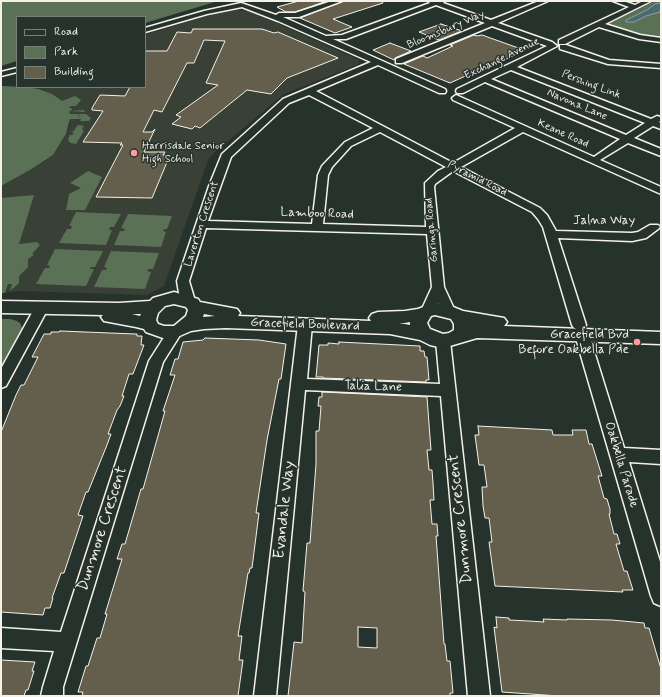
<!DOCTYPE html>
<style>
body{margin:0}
#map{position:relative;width:662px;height:697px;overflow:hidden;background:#26332d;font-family:Mynerve,sans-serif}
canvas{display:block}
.frame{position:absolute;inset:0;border:2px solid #f4f1e8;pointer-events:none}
.legend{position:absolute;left:16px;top:16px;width:130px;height:72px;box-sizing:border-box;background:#26332d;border:1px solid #787f78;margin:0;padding:5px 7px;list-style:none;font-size:12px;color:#f4f1e8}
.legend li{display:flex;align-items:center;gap:8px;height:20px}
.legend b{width:20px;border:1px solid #787f78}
</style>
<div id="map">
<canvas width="662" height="697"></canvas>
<div class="frame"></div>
<ul class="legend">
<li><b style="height:5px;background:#26332d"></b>Road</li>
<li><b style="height:11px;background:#5a7156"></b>Park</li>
<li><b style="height:11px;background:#645f4c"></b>Building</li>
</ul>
</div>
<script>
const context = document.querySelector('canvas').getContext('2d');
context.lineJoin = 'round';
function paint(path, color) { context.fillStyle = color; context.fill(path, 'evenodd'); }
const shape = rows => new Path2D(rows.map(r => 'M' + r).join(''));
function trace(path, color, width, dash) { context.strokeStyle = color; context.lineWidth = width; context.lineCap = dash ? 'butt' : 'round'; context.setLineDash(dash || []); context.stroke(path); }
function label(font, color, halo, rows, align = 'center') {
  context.font = font + ' Mynerve,sans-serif'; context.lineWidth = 3; context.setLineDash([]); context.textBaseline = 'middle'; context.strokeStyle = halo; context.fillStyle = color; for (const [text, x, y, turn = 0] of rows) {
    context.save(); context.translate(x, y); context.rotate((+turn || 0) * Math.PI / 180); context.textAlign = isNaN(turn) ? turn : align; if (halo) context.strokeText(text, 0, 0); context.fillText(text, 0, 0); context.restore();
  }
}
paint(shape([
 [236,10,250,11,359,60,359,64,284,94,215,152,208,160,164,286,147,295,18,291,1,293,1,186,30,170,53,155,66,135,70,125,70,115,46,91,36,87,145,87,145,35,214,13]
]), '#394036');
paint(shape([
 [1,1,218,1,145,23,145,17,17,17,17,61,1,66],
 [655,1,661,1,661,39,650,38,609,26,608,24],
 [1,86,26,87,39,89,52,94,62,101,75,96,81,100,76,106,70,106,69,108,72,108,71,111,84,110,85,112,69,111,70,114,77,114,81,119,78,114,86,114,91,118,89,121,80,121,81,119,70,119,66,134,53,155,30,170,1,186],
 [78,125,84,126,82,129,84,131,76,144,71,143,68,141,69,139,68,139,70,135,72,135,74,133,72,133],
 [88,171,102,177,85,210,66,210,69,194,81,188,70,183],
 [34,195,19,244,37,242,40,245,32,254,34,255,28,259,28,267,19,276,19,283,10,291,12,284,8,284,5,293,1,293,1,198],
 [76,212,121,214,114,227,110,227,109,230,112,230,106,245,59,243,67,229,71,229,72,226,69,226],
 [128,214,172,216,167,229,164,229,163,231,166,232,161,247,114,245,120,231,124,231,125,229,121,228],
 [55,249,103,251,95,267,91,267,90,269,94,269,86,286,36,284,45,268,49,268,50,266,47,265],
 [111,251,159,253,153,269,148,269,147,271,151,272,145,289,94,287,102,270,106,270,107,268,104,267],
 [1,319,10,319,17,321,20,323,23,330,1,371]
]), '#5a7156');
const water = shape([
 [661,3,660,12,646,16,634,22,626,22,626,20,647,10,655,4,661,3]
]);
paint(water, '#496a70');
trace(water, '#8da0a0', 1);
const building = shape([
 [299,1,327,1,295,12,286,12,277,7,299,1],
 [343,1,382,1,383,3,333,19,352,27,335,33,300,18,343,1],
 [441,24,462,31,439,40,419,32,441,24],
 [193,29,262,29,274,33,278,32,338,58,287,78,271,94,247,90,200,128,195,126,192,129,172,124,181,117,176,115,218,85,206,83,225,41,204,40,194,63,187,63,162,112,154,110,143,132,152,132,155,129,144,152,165,152,163,155,170,155,152,198,96,197,123,145,120,145,122,143,83,142,103,111,92,110,92,108,100,95,125,96,130,87,145,87,145,51,167,51,177,32,191,33,193,29],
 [474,35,477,36,482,35,524,50,493,66,490,65,450,83,404,64,423,56,427,58,453,46,450,45,474,35],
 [390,43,411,51,395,58,394,60,373,50,390,43],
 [60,331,135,334,137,334,137,336,142,336,141,345,144,345,133,374,129,374,122,396,124,396,120,406,117,410,108,434,111,434,107,445,88,492,86,492,78,515,83,516,64,573,61,573,52,598,53,598,50,608,45,608,43,615,1,612,1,432,16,395,21,385,24,385,38,357,32,357,44,334,51,334,51,332,59,332,60,331],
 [205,338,259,340,286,344,281,379,279,379,267,440,256,513,259,513,252,568,250,568,249,573,248,573,238,636,242,636,239,660,243,660,238,696,82,696,83,692,78,692,86,666,88,666,97,638,100,638,107,614,105,614,122,559,117,559,122,544,125,544,141,489,143,489,165,411,163,411,175,375,170,375,175,359,178,359,183,342,203,340,205,338],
 [339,342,420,346,420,351,424,351,425,357,427,357,429,380,426,380,426,382,323,378,323,377,316,377,319,345,328,345,328,343,339,344,339,342],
 [322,392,427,397,431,450,427,450,429,470,432,470,433,483,434,500,430,500,432,524,437,524,438,536,436,536,444,644,445,644,447,661,450,661,453,693,450,693,450,696,288,696,294,642,302,643,305,592,303,591,307,543,310,543,316,464,316,431,319,431,321,406,318,406,319,397,322,397,322,392],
 [358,627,377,628,377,648,358,647,358,627],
 [478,426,552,430,553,435,573,435,572,430,586,430,589,444,592,444,602,476,598,476,604,498,607,499,610,509,610,514,609,514,614,534,617,534,620,544,616,544,624,571,627,571,633,590,622,590,623,592,495,586,489,542,492,542,489,518,485,518,483,506,482,487,487,487,484,465,479,465,475,435,479,435,478,426],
 [496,617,509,618,509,620,529,621,544,622,543,619,567,620,567,619,612,620,644,623,645,628,649,628,661,669,661,696,559,696,502,692,494,627,497,628,496,617],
 [1,660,35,662,32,671,34,671,28,690,26,690,24,696,1,696,1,660]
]);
paint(building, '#645f4c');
trace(building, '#f4f1e8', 1);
const minor = shape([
 [332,1,342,1,299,17,283,17,326,36,342,35,430,3,428,1,445,1,443,3,491,20,539,1,548,1,498,23,552,42,557,46,517,67,651,119,657,116,660,117,661,120,659,122,661,123,661,129,653,126,634,138,661,149,661,156,628,143,600,160,661,187,661,194,523,132,461,167,540,208,547,215,556,231,632,233,638,232,650,225,658,225,660,227,658,229,646,238,632,241,558,238,586,325,584,328,579,330,574,328,572,325,543,227,538,219,532,212,453,171,435,184,434,187,444,287,455,311,453,314,448,316,443,314,438,303,433,314,428,316,423,314,421,311,432,287,427,234,206,228,189,281,195,301,193,304,188,305,183,304,179,293,177,281,209,186,222,154,283,99,371,62,278,21,242,7,207,14,145,32,145,28,204,11,241,3,276,15,279,13,295,13,332,1],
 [436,5,485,23,396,59,396,63,402,63,492,26,547,46,457,89,456,91,457,93,463,93,485,82,620,139,594,157,456,95,452,98,453,100,515,128,453,163,316,91,378,65,439,93,445,93,446,91,445,89,333,39,346,39,436,5],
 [511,70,645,123,626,135,491,79,511,70],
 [309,95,373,128,345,142,322,166,318,175,312,224,208,221,231,157,289,103,309,95],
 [380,132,446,167,438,171,425,183,426,227,323,224,328,175,332,167,351,146,380,132],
 [613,1,623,1,635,5,643,1,651,1,605,24,640,35,661,38,661,42,639,39,599,27,565,44,559,44,559,40,629,7,613,1],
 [560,45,566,45,609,60,661,64,661,68,608,64,560,49,560,45],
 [17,68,17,72,1,76,1,72,17,68],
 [38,309,43,311,45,314,6,386,1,388,1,369,33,311,38,309],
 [305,320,310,322,312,325,307,379,440,384,436,341,438,337,443,336,448,337,450,341,490,696,468,696,441,396,305,390,276,696,254,696,298,325,300,322,305,320],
 [175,327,180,328,182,332,163,362,63,687,63,696,41,696,43,687,54,651,1,648,1,628,61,632,149,361,170,328,175,327],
 [582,330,587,331,589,335,624,448,661,450,661,464,629,462,661,565,661,606,654,603,651,596,575,335,577,331,582,330]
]);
const tertiary = shape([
 [174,292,198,299,200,302,237,309,240,313,238,316,371,321,369,318,372,314,378,312,405,311,418,309,434,303,448,305,463,311,504,318,507,322,504,326,661,332,661,344,477,338,443,348,430,345,420,340,390,334,226,328,204,329,191,331,175,338,163,338,146,332,144,329,136,327,104,321,101,317,103,315,1,313,1,301,119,303,150,301,153,298,174,292],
 [174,304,186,307,188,310,186,316,174,326,164,326,158,324,156,320,158,313,165,306,174,304],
 [132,314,141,314,140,316,132,314],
 [204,314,215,316,203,317,204,314],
 [435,315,451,319,454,324,454,330,449,333,443,334,430,329,427,323,431,316,435,315],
 [410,322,410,325,399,323,405,323,410,322]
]);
trace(minor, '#f4f1e8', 3);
trace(tertiary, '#f4f1e8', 3);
paint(minor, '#26332d');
paint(tertiary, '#26332d');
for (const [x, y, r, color] of [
 [134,153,4,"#ff9aa2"],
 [637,342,4,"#ff9aa2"]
]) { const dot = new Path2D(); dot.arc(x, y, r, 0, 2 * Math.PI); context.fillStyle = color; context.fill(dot); trace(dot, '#26332d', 1.5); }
label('11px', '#f4f1e8', '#26332d', [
 ["Bloomsbury Way",446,30,-23],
 ["Exchange Avenue",502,59,-26],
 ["Pershing Link",591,85,21],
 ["Navona Lane",577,105,23],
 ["Keane Road",563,134,24],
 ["Pyramid Road",477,179,27],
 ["Laverton Crescent",202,224,-72],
 ["Garinga Road",432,230,-95]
]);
label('11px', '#f4f1e8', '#26332d', [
 ["Harrisdale Senior",142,147],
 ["High School",142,160]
], 'left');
label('13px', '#f4f1e8', '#26332d', [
 ["Lamboo Road",317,214,2],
 ["Jalna Way",604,221],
 ["Gracefield Boulevard",305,325,2],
 ["Talia Lane",373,387,2],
 ["Oakbella Parade",621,465,73]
]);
label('13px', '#f4f1e8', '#26332d', [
 ["Gracefield Bvd",629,335],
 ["Before Oakbella Pde",629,350]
], 'right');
label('16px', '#f4f1e8', '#26332d', [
 ["Evandale Way",285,510,-84],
 ["Dunmore Crescent",461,519,-96],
 ["Dunmore Crescent",103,529,-72]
]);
</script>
